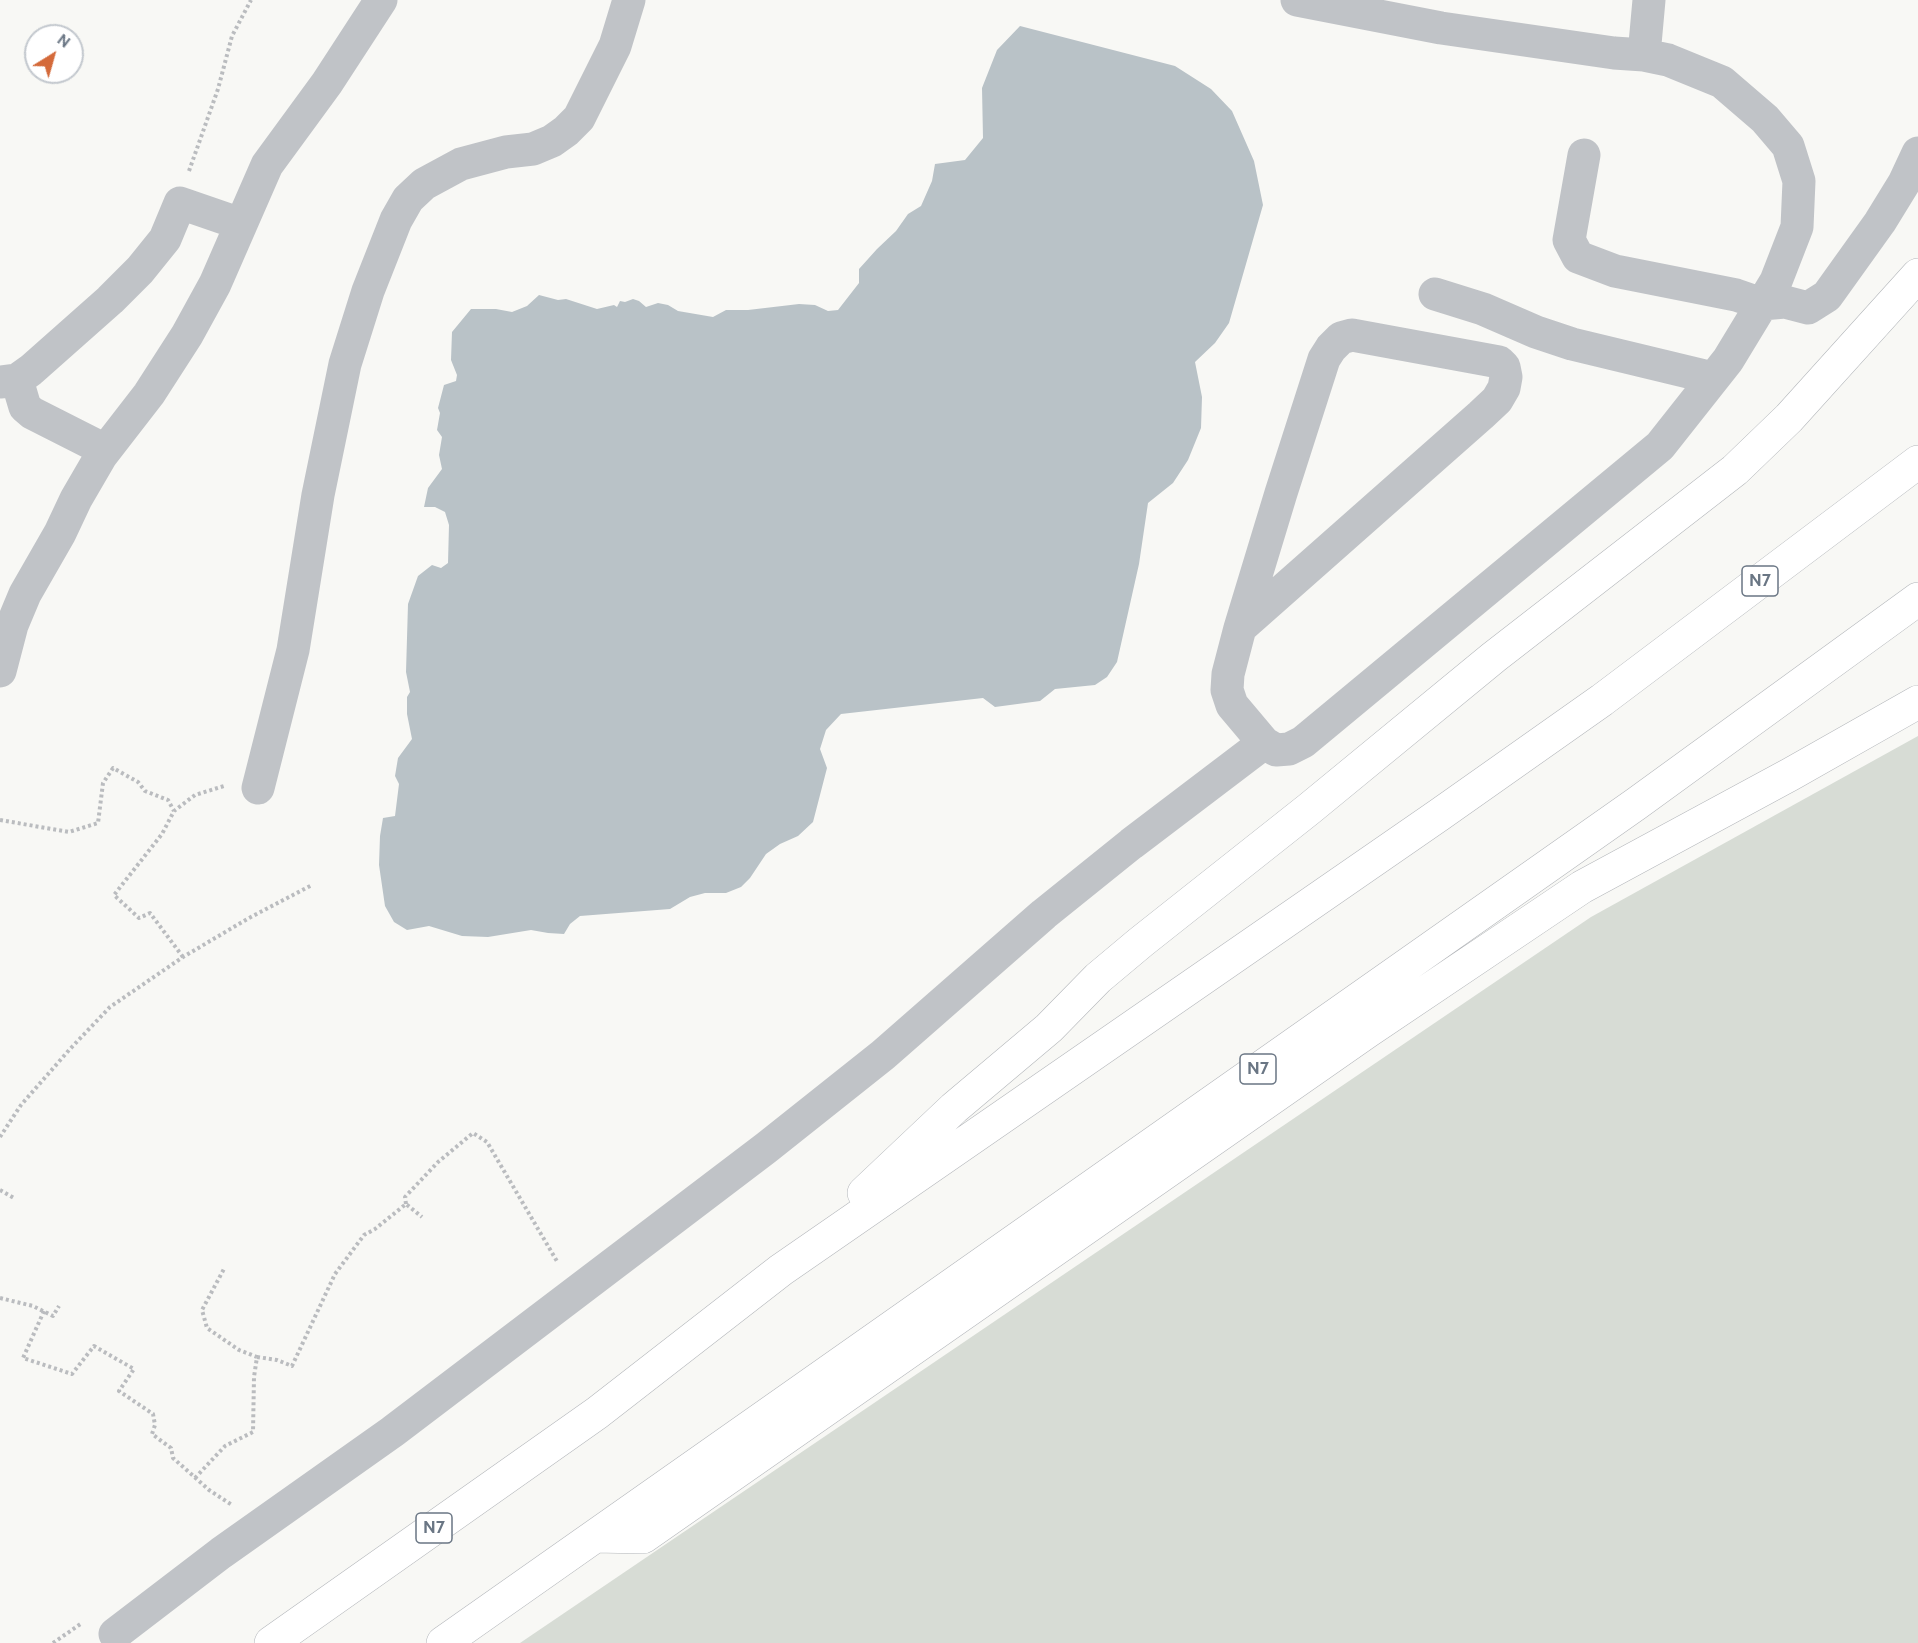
<!DOCTYPE html>
<style>
body{margin:0}
#map{position:relative;width:1918px;height:1643px;overflow:hidden;background:#f8f8f5;font-family:Cabin,sans-serif}
canvas{display:block}
.north{position:absolute;left:24px;top:24px;width:60px;height:60px;box-sizing:border-box;background:#fff;border:2px solid #c3c8ce;border-radius:50%;rotate:37deg;font-size:16px;font-weight:700;line-height:24px;text-align:center;color:#6a7684}
.north::after{content:'';display:block;margin:auto;width:21px;height:27px;background:#d46a3a;clip-path:polygon(50% 0,100% 100%,50% 72%,0 100%)}
</style>
<div id="map">
<canvas width="1918" height="1643"></canvas>
<div class="north">N</div>
</div>
<script>
const context = document.querySelector('canvas').getContext('2d');
context.lineJoin = 'round';
function paint(path, color) { context.fillStyle = color; context.fill(path, 'evenodd'); }
const shape = rows => new Path2D(rows.map(r => 'M' + r).join(''));
function trace(path, color, width, dash) { context.strokeStyle = color; context.lineWidth = width; context.lineCap = dash ? 'butt' : 'round'; context.setLineDash(dash || []); context.stroke(path); }
function label(font, color, halo, rows, align = 'center') {
  context.font = font + ' Cabin,sans-serif'; context.lineWidth = 6; context.setLineDash([]); context.textBaseline = 'middle'; context.strokeStyle = halo; context.fillStyle = color; for (const [text, x, y, turn = 0] of rows) {
    context.save(); context.translate(x, y); context.rotate((+turn || 0) * Math.PI / 180); context.textAlign = isNaN(turn) ? turn : align; if (halo) context.strokeText(text, 0, 0); context.fillText(text, 0, 0); context.restore();
  }
}
paint(shape([
 [1918,736,1918,1643,520,1643,1591,917]
]), '#d7dcd5');
paint(shape([
 [1020,26,1175,66,1211,89,1232,111,1254,161,1263,205,1229,323,1215,343,1195,362,1202,397,1201,428,1188,460,1173,483,1148,503,1139,564,1117,662,1107,677,1095,685,1055,689,1040,701,995,707,983,698,841,714,826,730,820,749,827,768,813,822,798,836,780,844,766,854,750,878,741,887,726,893,705,893,690,897,670,909,580,916,570,924,564,934,548,933,531,930,488,937,462,936,429,926,407,930,394,922,385,906,379,865,380,836,383,818,395,816,399,784,395,776,398,758,412,739,407,714,407,697,410,692,406,672,408,604,418,576,432,565,441,568,448,563,449,525,445,512,435,507,424,507,428,488,442,469,439,455,442,437,437,430,440,413,438,408,444,385,456,381,457,375,451,360,452,332,471,309,496,309,512,312,527,306,539,295,558,300,566,299,597,309,614,305,617,307,620,301,625,302,633,299,639,301,646,307,658,303,668,305,678,311,713,317,726,310,748,310,799,304,815,305,828,311,838,310,859,283,859,269,877,249,896,231,908,214,921,206,932,181,935,164,965,160,983,138,982,88,997,50]
]), '#b9c2c7');
const motorway = shape([
 [864,1193,954,1108,1049,1028,1098,978,1141,942,1309,809,1494,657,1735,470,1789,418,1918,275],
 [595,1536,643,1537,1368,1031,1582,887,1791,774,1918,702],
 [271,1643,597,1413,781,1270,1439,815,1602,700,1918,462],
 [443,1643,1636,804,1918,599]
]);
trace(motorway, '#b3b6ba', 34);
trace(shape([
 [189,171,218,89,232,36,251,0],
 [0,820,69,832,98,823,103,783,113,768,138,782,145,791,168,800,174,811],
 [183,957,150,913,139,918,114,895,162,834,174,811,195,795,224,786],
 [0,1137,21,1105,70,1049,110,1007,183,957,249,918,312,885],
 [0,1190,14,1198],
 [406,1204,405,1197,438,1162,473,1133,487,1142,558,1263],
 [0,1298,33,1306,53,1316,59,1306],
 [44,1311,23,1358,72,1374,94,1346,134,1369,119,1391,153,1414,155,1425,152,1434,171,1448,173,1458,209,1490,232,1505],
 [257,1357,277,1360,292,1366,335,1274,364,1235,375,1229,406,1204,422,1217],
 [195,1478,225,1446,253,1432,254,1377,257,1357,239,1350,207,1328,202,1310,225,1267],
 [53,1643,82,1623]
]), '#babcbf', 4, [3, 3]);
trace(shape([
 [1644,55,1649,0],
 [1584,155,1569,240,1578,257,1615,271,1736,295,1762,304,1785,302,1808,308,1827,296,1880,222,1904,183,1918,153],
 [1435,294,1483,309,1536,332,1572,344,1713,378],
 [17,380,25,407,32,413,105,450],
 [0,382,17,380,31,370,110,300,140,270,165,239,180,203,241,224],
 [1240,628,1481,415,1497,400,1504,388,1506,377,1504,367,1499,362,1352,335,1341,338,1331,348,1324,359,1281,493,1240,628,1228,674,1227,690,1232,705,1264,743,1276,750,1289,749,1303,742,1660,446,1728,360,1776,281,1797,227,1799,181,1788,146,1765,119,1722,82,1668,60,1644,55,1614,53,1441,28,1297,0],
 [0,671,12,625,25,594,60,533,76,499,101,456,149,394,187,335,215,284,267,165,327,83,381,0],
 [258,788,293,650,318,495,345,364,368,291,396,220,408,199,424,184,461,164,506,152,533,149,552,141,566,131,579,118,615,46,629,0],
 [115,1634,221,1553,392,1432,766,1148,883,1055,1044,914,1131,844,1264,743]
]), '#c0c3c7', 33);
trace(motorway, '#fff', 33);
for (const [x, y, w] of [
 [1760,581,36],
 [1258,1069,36],
 [434,1528,36]
]) { const box = new Path2D(); box.roundRect(x - w / 2, y - 15, w, 30, 4.5); context.fillStyle = '#fff'; context.fill(box); trace(box, '#6a7684', 1.5); }
label('bold 18px', '#6a7684', null, [
 ["N7",1760,581],
 ["N7",1258,1069],
 ["N7",434,1528]
]);
</script>
